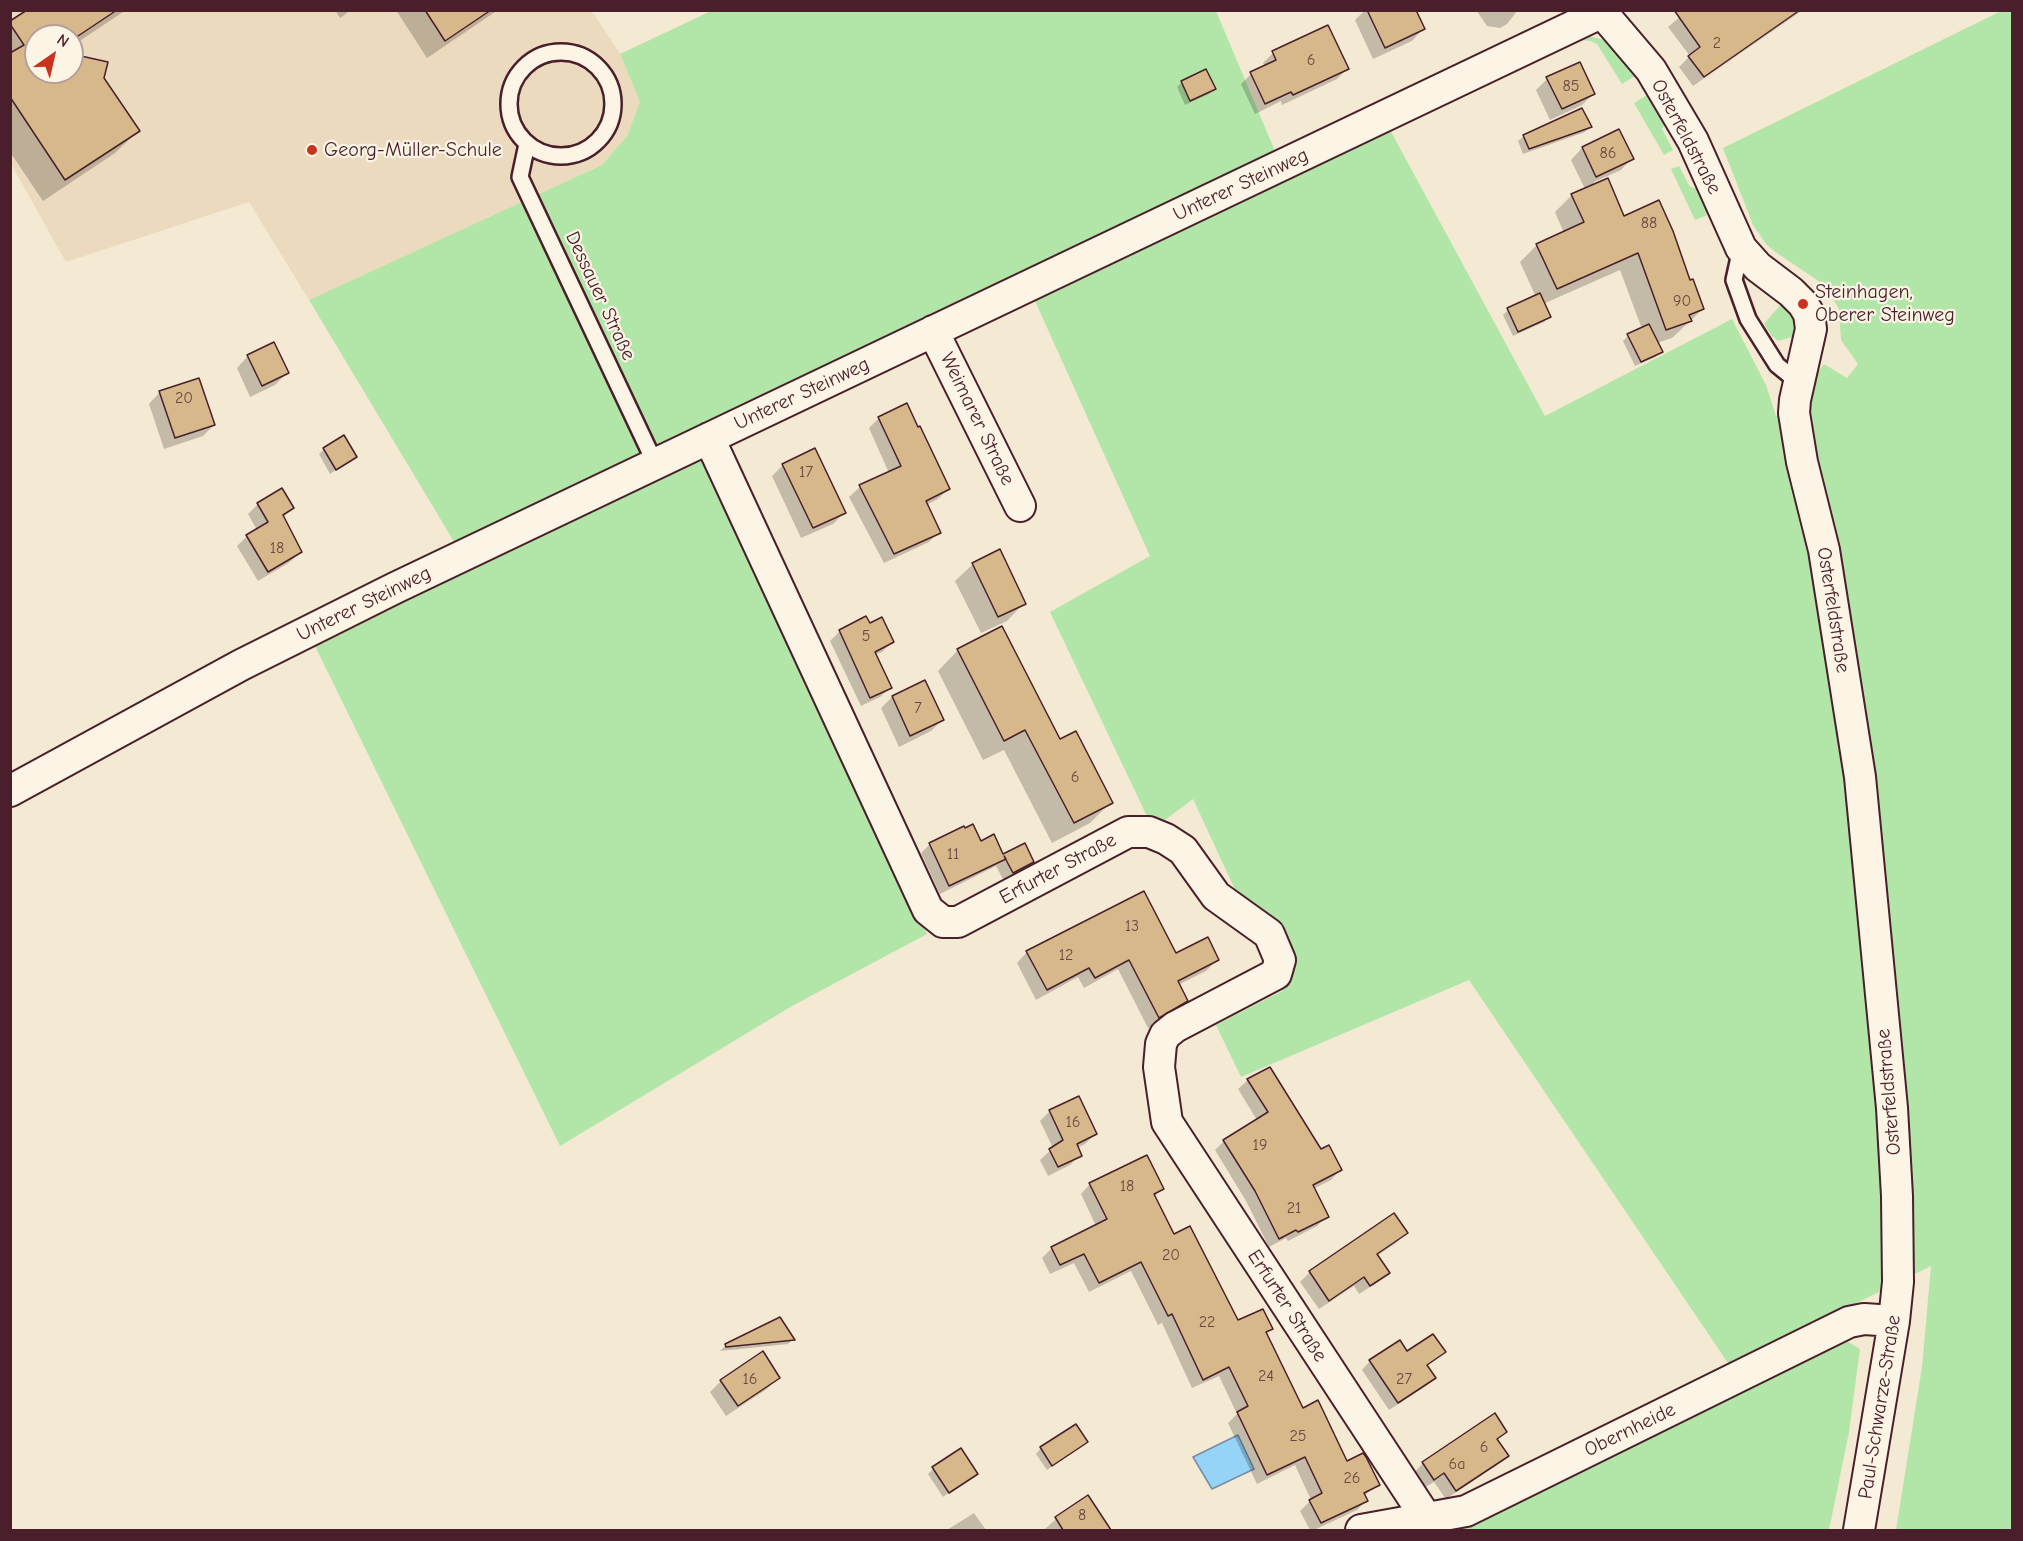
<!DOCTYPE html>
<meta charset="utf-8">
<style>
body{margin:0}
#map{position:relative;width:2023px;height:1541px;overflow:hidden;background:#f4e9d3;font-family:"Comic Neue",sans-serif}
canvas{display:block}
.frame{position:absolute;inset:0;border:12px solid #4a1f2b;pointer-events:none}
.north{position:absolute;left:24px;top:24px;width:60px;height:60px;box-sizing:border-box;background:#fcf5e5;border:2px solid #b59f9b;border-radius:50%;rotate:34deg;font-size:16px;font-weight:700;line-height:24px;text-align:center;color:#4a1f2b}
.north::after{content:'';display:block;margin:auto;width:21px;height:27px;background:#c8321e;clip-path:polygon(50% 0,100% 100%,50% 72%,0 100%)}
</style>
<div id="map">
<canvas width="2023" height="1541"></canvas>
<div class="frame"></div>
<div class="north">N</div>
</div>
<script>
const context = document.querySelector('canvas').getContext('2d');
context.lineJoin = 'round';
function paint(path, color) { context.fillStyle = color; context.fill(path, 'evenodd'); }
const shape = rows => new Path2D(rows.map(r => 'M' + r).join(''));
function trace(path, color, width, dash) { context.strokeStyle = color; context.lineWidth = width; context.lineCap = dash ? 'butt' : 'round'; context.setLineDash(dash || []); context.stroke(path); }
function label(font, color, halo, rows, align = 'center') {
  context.font = font + ' "Comic Neue",sans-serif'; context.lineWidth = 4.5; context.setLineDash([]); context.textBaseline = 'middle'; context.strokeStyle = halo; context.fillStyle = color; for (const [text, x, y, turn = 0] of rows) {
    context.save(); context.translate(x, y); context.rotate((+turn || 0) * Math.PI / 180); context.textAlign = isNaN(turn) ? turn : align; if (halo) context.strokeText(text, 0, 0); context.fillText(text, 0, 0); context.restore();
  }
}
paint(shape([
 [10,11,592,11,620,54,640,102,627,136,602,165,309,300,249,202,66,262,11,164],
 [36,36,72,36,72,72,36,72]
]), '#ebdabd');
paint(shape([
 [711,11,1216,11,1275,151,1026,277,456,545,309,300,602,165,627,136,640,102,620,54],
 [2001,11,2012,11,2012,1530,1896,1530,1922,1367,1931,1266,1730,1366,1469,980,1241,1077,1216,1025,1282,991,1193,799,1153,829,1050,612,1150,556,1035,301,1288,175,1389,128,1545,416,1732,319,1766,385,1776,416,1809,407,1809,393,1813,378,1824,364,1847,378,1858,364,1841,340,1839,309,1829,292,1817,280,1774,251,1766,244,1753,225,1723,148],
 [1585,35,1604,40,1614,46,1640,73,1622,84,1597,44,1591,41,1579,40,1576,36],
 [1652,92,1668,118,1662,129,1673,150,1664,155,1634,103],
 [1679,166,1690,187,1700,189,1710,214,1695,220,1671,169],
 [1782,303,1796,316,1796,331,1792,337,1778,341,1771,335,1764,324],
 [700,454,927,934,792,1006,560,1146,314,644],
 [1841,1338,1860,1349,1849,1432,1829,1530,1433,1530]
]), '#b2e6a8');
const water = shape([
 [1238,1435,1254,1469,1212,1489,1193,1457,1238,1435]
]);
paint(water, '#95d4f6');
trace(water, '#778ca5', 1.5);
paint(shape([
 [29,10,126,10,72,46,72,36,36,36,36,72,72,72,72,56,103,78,138,131,115,153,43,201,10,152,10,23],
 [335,10,351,10,340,18],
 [396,10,498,10,427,58],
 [1365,10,1415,10,1423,29,1412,41,1373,59,1355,20],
 [1476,10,1518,10,1507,24,1500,28,1487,26],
 [1688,10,1803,10,1693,86,1679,67,1690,56,1668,27],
 [1273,53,1348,68,1337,79,1282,105,1281,101,1255,114,1241,84,1251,74,1265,67,1263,63],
 [1547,79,1593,94,1582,105,1550,120,1536,90],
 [1182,82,1214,89,1209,94,1185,105,1177,87],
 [1590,127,1585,132,1523,154,1518,141,1524,136],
 [1619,131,1632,158,1621,170,1594,182,1595,185,1623,218,1689,282,1703,309,1672,338,1657,343,1661,351,1656,357,1635,366,1623,341,1628,336,1642,329,1620,270,1543,304,1549,316,1544,322,1513,336,1503,315,1508,310,1536,297,1520,262,1537,245,1564,233,1555,212,1572,195,1585,189,1571,160,1582,148],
 [248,356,287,373,275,385,250,397,237,368],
 [160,392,214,425,203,436,164,449,149,404],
 [879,418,948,489,938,499,926,505,939,532,929,542,884,563,849,497,860,487,889,473,869,428],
 [324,449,355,457,330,474,319,454],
 [783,465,844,513,833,524,801,538,772,476],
 [281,491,292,508,283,517,300,552,290,562,258,581,237,546,247,536,257,530,248,514,258,504],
 [973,564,1024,603,1007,621,981,633,955,581],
 [869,625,892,642,882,652,875,655,890,688,880,697,861,706,830,641,840,631],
 [958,650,1059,741,1111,802,1090,823,1052,843,1004,750,983,760,938,671],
 [892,697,942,720,931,731,899,747,881,708],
 [981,843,1003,856,1032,862,1023,871,1004,881,996,866,940,894,921,853,930,844],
 [1027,952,1175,956,1217,960,1206,971,1178,985,1186,1001,1175,1011,1148,1028,1118,969,1084,988,1078,977,1036,1000,1017,963],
 [1248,1080,1340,1170,1331,1180,1313,1189,1327,1216,1317,1226,1288,1241,1286,1238,1269,1247,1246,1201,1215,1150,1224,1141,1257,1120,1238,1089],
 [1050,1111,1095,1134,1085,1144,1077,1148,1080,1155,1070,1165,1048,1176,1040,1160,1053,1148,1040,1121],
 [1090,1184,1162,1189,1154,1197,1173,1236,1237,1322,1271,1328,1265,1334,1302,1410,1347,1463,1378,1484,1364,1496,1366,1501,1357,1510,1314,1530,1310,1530,1300,1511,1311,1500,1295,1465,1257,1484,1228,1423,1237,1414,1219,1376,1192,1388,1162,1323,1158,1325,1131,1271,1089,1292,1074,1263,1050,1274,1042,1258,1052,1248,1096,1226,1081,1194],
 [1406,1233,1396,1243,1377,1256,1388,1272,1378,1282,1359,1294,1354,1286,1319,1309,1300,1282,1310,1272],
 [793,1339,788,1344,720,1351,726,1345],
 [1444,1352,1427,1366,1434,1378,1426,1386,1389,1410,1362,1370,1370,1361,1407,1353],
 [779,1377,767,1389,726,1416,710,1392,721,1381],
 [1505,1432,1496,1441,1507,1456,1497,1465,1446,1499,1434,1482,1424,1488,1414,1473,1423,1463],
 [1086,1442,1047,1470,1036,1454,1041,1448],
 [933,1469,976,1473,943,1497,928,1474],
 [1087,1497,1108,1529,1107,1530,1044,1530,1056,1519],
 [974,1513,986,1530,947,1530]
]), '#0003');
const building = shape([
 [27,10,117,10,72,40,72,36,36,36,36,72,72,72,72,54,108,62,104,78,140,131,65,180,10,97,10,53,24,45,10,24,10,21,27,10],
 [425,10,491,10,445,41,425,10],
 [1367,10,1416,10,1425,29,1385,48,1367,10],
 [1674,10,1800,10,1704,77,1688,56,1700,47,1674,10],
 [1328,25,1349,69,1293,95,1291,92,1265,104,1250,72,1276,60,1272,51,1328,25],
 [1580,62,1595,94,1562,109,1546,77,1580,62],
 [1206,69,1216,89,1190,101,1181,81,1206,69],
 [1582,108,1592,127,1529,149,1523,135,1582,108],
 [1619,129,1634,159,1596,177,1582,147,1619,129],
 [1608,178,1624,216,1659,200,1673,231,1690,280,1693,279,1704,309,1689,315,1692,321,1666,330,1638,253,1557,289,1536,244,1584,222,1571,194,1608,178],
 [1540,293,1551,317,1518,332,1507,308,1540,293],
 [1649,324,1663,352,1641,362,1627,334,1649,324],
 [274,342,289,373,262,386,247,355,274,342],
 [199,378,215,425,175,438,159,391,199,378],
 [907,403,918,427,920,426,950,489,926,501,941,533,894,554,859,485,901,466,878,417,907,403],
 [344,435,357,457,336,470,323,448,344,435],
 [815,448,846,513,813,528,782,464,815,448],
 [282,488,294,508,283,515,302,552,268,572,246,535,268,522,257,503,282,488],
 [1000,549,1026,604,998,617,972,563,1000,549],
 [866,616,870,623,882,617,894,642,875,652,892,688,870,698,839,630,866,616],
 [1002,626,1060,739,1076,731,1113,803,1074,823,1025,730,1004,741,957,649,1002,626],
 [925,680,944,720,910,736,892,696,925,680],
 [973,824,981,841,994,834,1003,854,1025,843,1034,862,1013,873,1004,856,1006,859,949,886,929,843,964,826,965,828,973,824],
 [1144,891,1176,953,1208,937,1219,960,1178,981,1188,1001,1159,1018,1129,960,1095,978,1089,968,1047,990,1026,951,1144,891],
 [1270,1067,1321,1149,1329,1145,1342,1170,1313,1185,1329,1217,1298,1232,1296,1230,1279,1239,1255,1191,1223,1140,1268,1112,1247,1079,1270,1067],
 [1079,1096,1097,1134,1077,1144,1082,1156,1058,1167,1049,1149,1063,1140,1049,1110,1079,1096],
 [1147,1155,1164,1189,1154,1194,1174,1234,1190,1226,1238,1320,1263,1309,1273,1329,1266,1332,1303,1408,1318,1400,1347,1461,1363,1453,1366,1457,1380,1485,1364,1493,1368,1501,1321,1523,1309,1500,1322,1493,1305,1457,1267,1475,1237,1412,1248,1406,1229,1367,1203,1380,1172,1314,1168,1316,1141,1262,1099,1283,1084,1254,1060,1265,1051,1247,1107,1219,1089,1183,1147,1155],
 [1394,1213,1408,1233,1377,1254,1390,1273,1370,1286,1364,1277,1329,1301,1309,1271,1394,1213],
 [780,1317,795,1340,726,1347,725,1344,780,1317],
 [1433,1334,1446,1352,1427,1365,1436,1378,1398,1403,1369,1360,1400,1340,1407,1351,1433,1334],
 [763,1351,780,1378,738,1406,720,1380,763,1351],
 [1495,1413,1507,1432,1497,1439,1509,1456,1456,1491,1444,1473,1434,1480,1422,1462,1495,1413],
 [1076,1424,1088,1442,1052,1466,1040,1447,1076,1424],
 [961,1448,978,1474,949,1493,932,1467,961,1448],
 [1088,1495,1111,1530,1063,1530,1055,1517,1088,1495]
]);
paint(building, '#d6b88a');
trace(building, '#4a1f2b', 1.5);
const lane = shape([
 '509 104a52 52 0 1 1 104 0a52 52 0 1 1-104 0Z',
 [527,144,520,177,655,463],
 [1741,248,1734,280,1748,319,1777,365,1798,382]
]);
const street = shape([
 [1600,10,1651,70,1693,141,1741,248,1758,267,1791,292,1803,304,1809,314,1811,329,1795,400,1794,413,1802,462,1824,550,1860,777,1892,1108,1897,1196,1898,1282,1894,1321,1859,1530],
 [933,331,1020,506],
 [709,438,928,910,943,922,958,922,1128,832,1149,832,1166,839,1183,850,1216,896,1269,934,1280,960,1276,974,1175,1027,1165,1035,1161,1044,1159,1067,1167,1122,1427,1519],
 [10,791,241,665,395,588,1607,10],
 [1361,1530,1466,1511,1849,1322,1864,1319,1894,1321]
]);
trace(lane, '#4a1f2b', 20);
trace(street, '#4a1f2b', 34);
trace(lane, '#fcf5e5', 15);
trace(street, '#fcf5e5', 30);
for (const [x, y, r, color] of [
 [312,150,6,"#c8321e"],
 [1803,304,6,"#c8321e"]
]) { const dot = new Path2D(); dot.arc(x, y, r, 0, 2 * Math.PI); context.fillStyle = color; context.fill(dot); trace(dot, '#fcf5e5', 2); }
label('16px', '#6d4543', null, [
 ["2",1717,43],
 ["6",1311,60],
 ["85",1571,86],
 ["86",1608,153],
 ["88",1649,223],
 ["90",1682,301],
 ["20",184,398],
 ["17",806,472],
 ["18",277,548],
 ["5",866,636],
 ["7",918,708],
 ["6",1075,777],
 ["11",953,854],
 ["13",1132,926],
 ["12",1066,955],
 ["16",1073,1122],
 ["19",1260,1145],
 ["18",1127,1186],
 ["21",1294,1208],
 ["20",1171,1255],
 ["22",1207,1322],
 ["24",1266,1376],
 ["16",750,1379],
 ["27",1404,1379],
 ["25",1298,1436],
 ["6",1484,1447],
 ["6a",1457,1464],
 ["26",1352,1478],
 ["8",1082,1515]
]);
label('20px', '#4a1f2b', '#fcf5e5', [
 ["Osterfeldstraße",1686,137,62],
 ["Unterer Steinweg",1241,185,-25],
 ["Dessauer Straße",600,296,65],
 ["Unterer Steinweg",802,394,-25],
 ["Weimarer Straße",977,419,64],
 ["Unterer Steinweg",364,604,-26],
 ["Osterfeldstraße",1833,610,81],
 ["Erfurter Straße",1058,869,-28],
 ["Osterfeldstraße",1889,1092,-95],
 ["Erfurter Straße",1287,1306,57],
 ["Paul-Schwarze-Straße",1880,1407,-81],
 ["Obernheide",1630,1430,-26]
]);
label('20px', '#4a1f2b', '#fcf5e5', [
 ["Georg-Müller-Schule",324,150],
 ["Steinhagen,",1815,292],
 ["Oberer Steinweg",1815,315]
], 'left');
</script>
